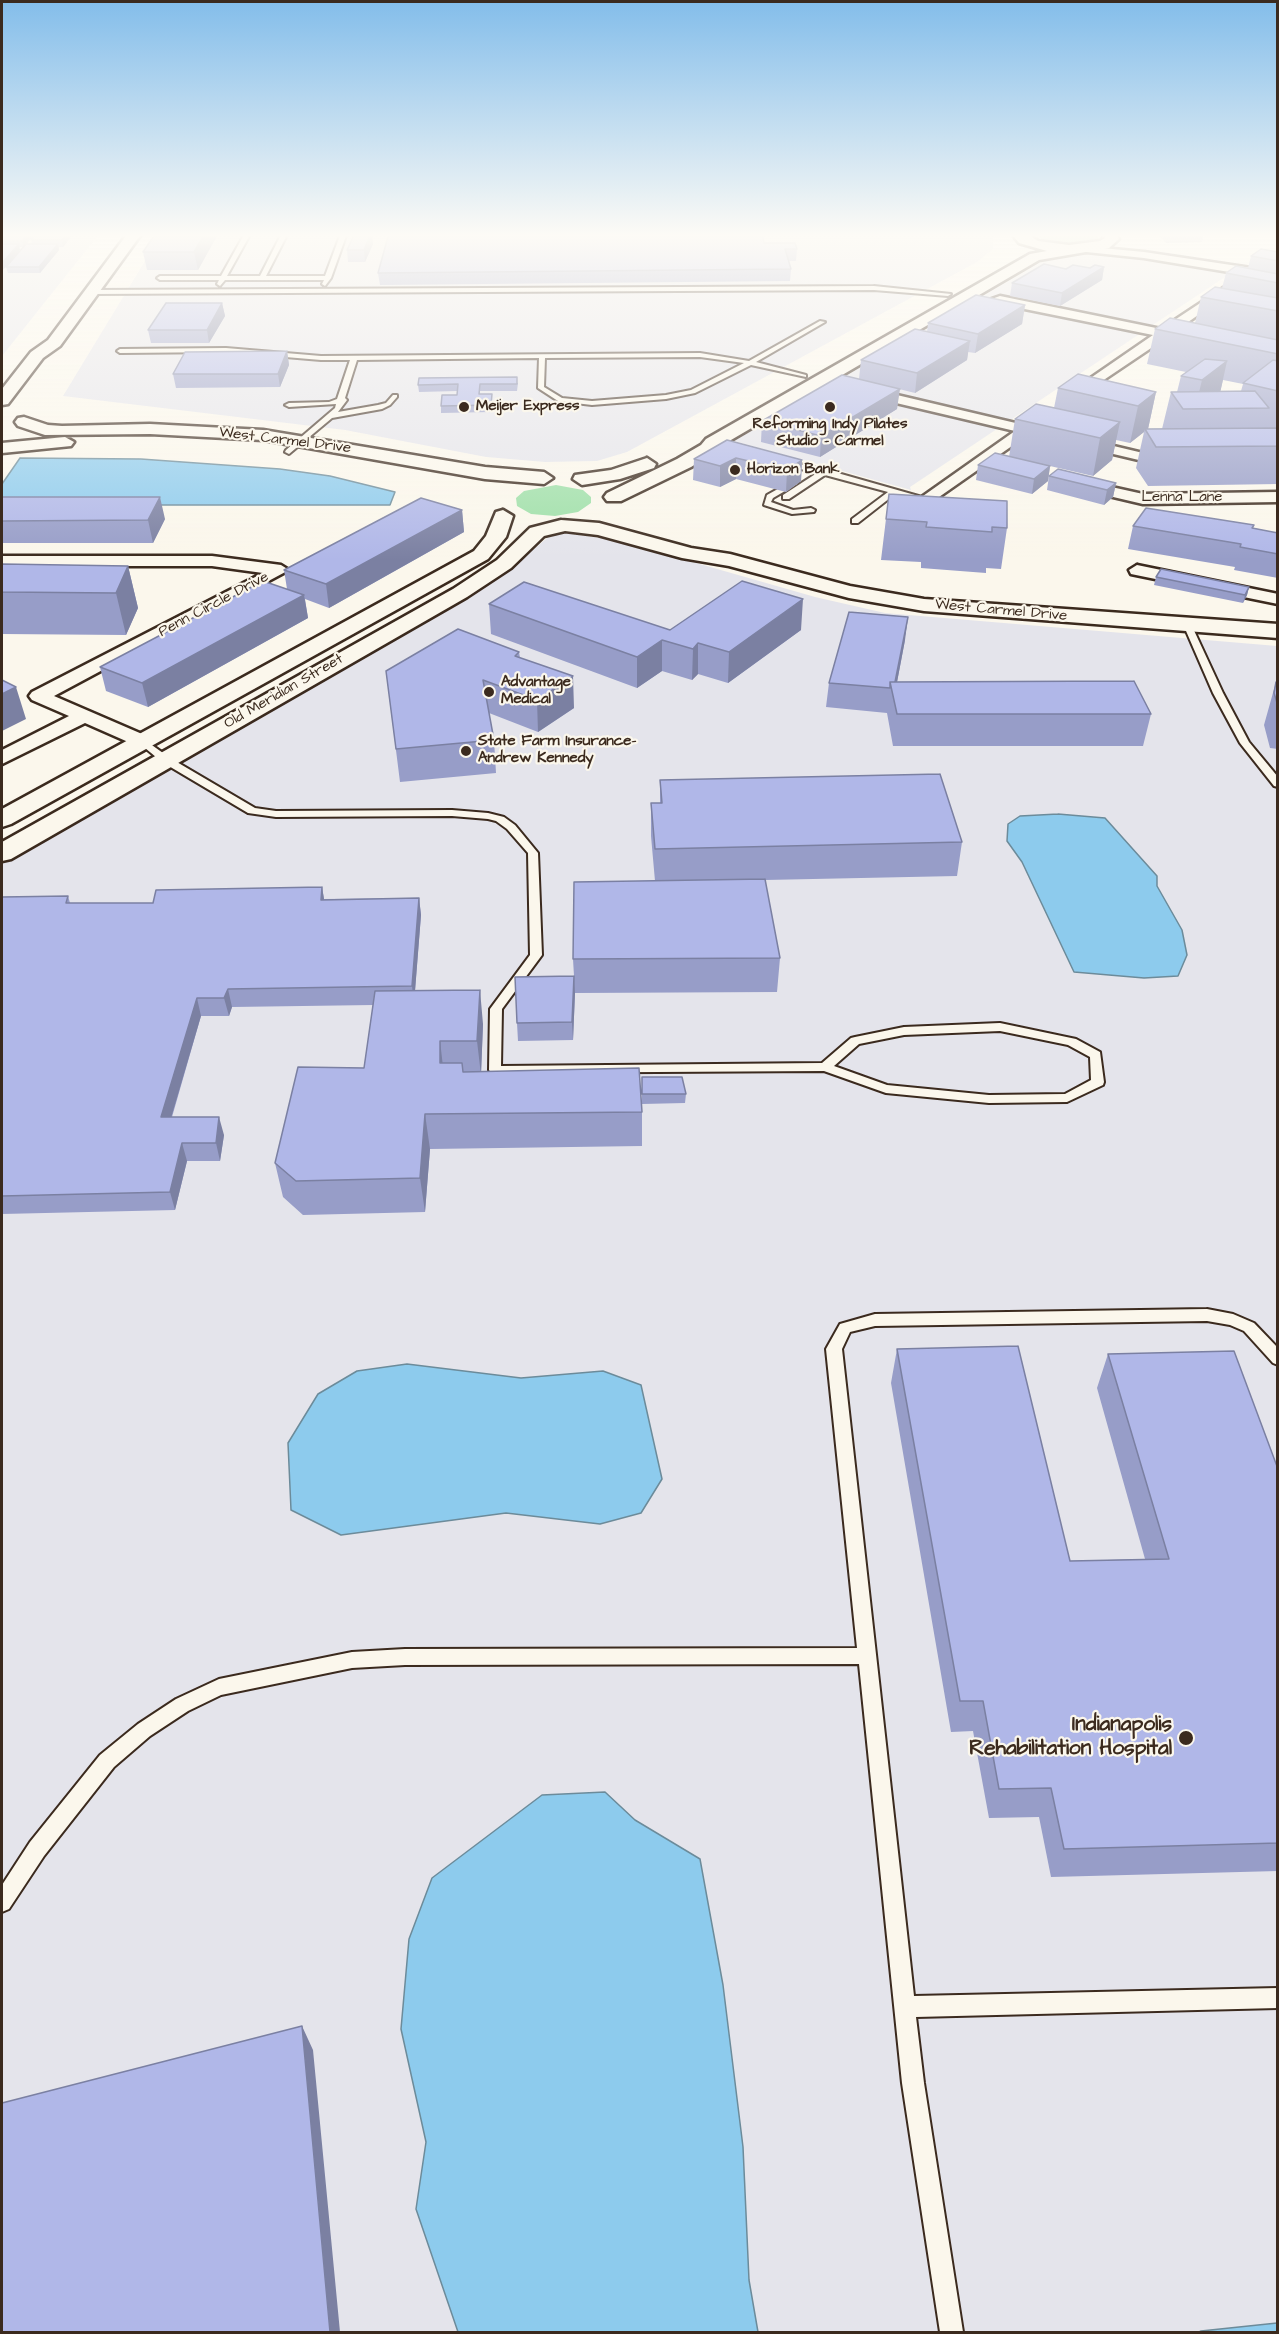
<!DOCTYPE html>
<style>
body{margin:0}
#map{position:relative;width:1279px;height:2334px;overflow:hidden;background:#fbf7ec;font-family:"Architects Daughter",sans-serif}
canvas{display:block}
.frame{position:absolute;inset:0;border:3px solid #3b2a1e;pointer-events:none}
</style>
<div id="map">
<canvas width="1279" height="2334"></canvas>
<div class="frame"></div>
</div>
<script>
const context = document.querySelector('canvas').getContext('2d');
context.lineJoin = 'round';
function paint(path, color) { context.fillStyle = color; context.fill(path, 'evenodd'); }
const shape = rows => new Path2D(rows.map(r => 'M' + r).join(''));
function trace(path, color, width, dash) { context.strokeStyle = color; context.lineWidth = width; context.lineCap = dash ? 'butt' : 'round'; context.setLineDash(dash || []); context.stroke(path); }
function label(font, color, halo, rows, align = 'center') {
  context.font = font + ' "Architects Daughter",sans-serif'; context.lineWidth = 4.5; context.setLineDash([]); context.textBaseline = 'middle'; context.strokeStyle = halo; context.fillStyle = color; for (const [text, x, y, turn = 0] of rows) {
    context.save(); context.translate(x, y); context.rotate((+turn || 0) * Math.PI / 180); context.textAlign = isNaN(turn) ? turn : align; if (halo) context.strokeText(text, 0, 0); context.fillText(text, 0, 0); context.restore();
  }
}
paint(shape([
 [2,233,100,233,2,356],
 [162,233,990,233,993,236,993,249,977,262,627,452,597,461,545,462,486,457,345,430,63,396],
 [1083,253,1169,260,1234,271,910,487,911,490,734,441,1043,261,1065,255],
 [564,533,616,540,815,597,885,613,1277,646,1277,2332,2,2332,2,859,494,581,551,535]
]), '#e4e4eb');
paint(shape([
 [1036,233,1096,233,1099,238,1094,242,1066,245,1043,241],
 [556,485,583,490,591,497,591,503,578,512,555,516,531,514,517,506,516,498,524,491]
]), '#9edfa8');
const water = shape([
 [20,458,141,459,280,469,330,476,395,492,390,505,2,505,2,484,20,458],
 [1058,814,1105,818,1157,876,1157,886,1182,930,1187,955,1178,976,1144,978,1074,972,1022,862,1007,841,1008,824,1020,816,1058,814],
 [407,1364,521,1378,603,1371,641,1385,662,1479,641,1513,600,1524,506,1513,341,1535,291,1510,288,1443,318,1394,357,1371,407,1364],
 [605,1792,635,1820,700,1859,723,1985,743,2147,749,2280,758,2332,458,2332,416,2209,426,2142,401,2029,409,1939,432,1878,542,1795,605,1792],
 [1277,2323,1277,2332,1199,2332,1201,2331,1277,2323]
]);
paint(water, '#8dcbed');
trace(water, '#6c8b9a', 1.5);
const lane = shape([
 [245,233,251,233,227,276,260,276,282,233,288,233,266,276,325,276,341,233,347,233,331,278,325,286,322,284,324,280,225,280,220,286,217,284,219,280,160,280,157,278,160,276,221,276,245,233],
 [874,286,951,294,948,296,874,290,91,294,88,292,91,290,874,286],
 [820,321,825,322,756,362,806,375,806,377,751,365,695,393,666,399,592,405,558,401,538,388,539,358,357,360,345,398,347,400,338,412,378,405,386,403,393,395,397,395,397,397,390,405,382,409,332,418,289,454,285,452,286,450,335,408,336,404,289,407,285,405,289,403,329,402,337,399,350,360,321,360,226,352,120,353,117,351,120,349,226,348,321,356,700,353,749,361,820,321],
 [700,357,744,363,691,390,666,395,592,401,562,398,544,387,545,358,700,357],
 [781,460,827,470,929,499,925,501,895,494,858,523,852,523,852,519,888,492,825,475,789,499,783,499,783,495,817,473,781,464,781,460],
 [794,480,797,480,797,484,773,498,771,502,793,510,811,508,815,510,814,512,792,514,764,505,767,495,794,480],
 [1187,621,1191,624,1223,693,1249,742,1278,777,1278,787,1274,786,1240,743,1213,693,1183,624,1187,621],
 [142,738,170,758,255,808,276,811,452,810,488,813,504,817,515,825,538,853,542,955,502,1009,501,1066,822,1063,851,1038,855,1037,904,1027,1000,1023,1076,1039,1100,1052,1104,1082,1103,1085,1067,1102,989,1103,886,1093,824,1071,491,1073,489,1070,490,1009,530,955,528,853,507,829,496,821,488,819,452,816,276,817,248,813,162,762,139,743,137,741,142,738],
 [1000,1031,1068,1045,1090,1057,1091,1080,1065,1094,989,1095,887,1085,834,1066,859,1044,904,1035,1000,1031],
 [1207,1309,1233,1314,1254,1323,1278,1348,1278,1365,1273,1363,1244,1331,1230,1325,1207,1321,875,1326,850,1332,842,1349,914,1996,1278,1988,1278,2008,916,2017,924,2083,963,2332,940,2332,902,2083,859,1664,405,1665,352,1668,221,1695,188,1711,150,1736,114,1767,44,1856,9,1909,2,1912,2,1885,30,1842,100,1755,138,1724,176,1699,219,1679,352,1652,405,1649,857,1648,826,1349,840,1324,875,1314,1207,1309]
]);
const street = shape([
 [1081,246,1144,252,1278,272,1278,280,1144,258,1077,251,1075,249,1081,246],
 [1223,288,1278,298,1278,306,1225,296,1174,332,1178,335,1177,338,1166,338,1068,404,1063,403,1063,397,1153,335,1000,304,989,306,983,302,1000,296,1161,329,1223,288],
 [863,387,1024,425,1034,420,1041,424,1038,428,1143,453,1174,453,1182,458,1174,463,1143,461,1029,434,929,504,921,499,923,496,1015,431,858,394,856,391,863,387],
 [1080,480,1143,494,1278,492,1278,502,1143,504,1075,488,1072,485,1080,480],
 [2,556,212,556,281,565,289,570,54,696,149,737,152,741,149,745,135,745,85,723,2,764,2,750,69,716,32,700,29,696,32,692,263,573,212,566,2,566,2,556],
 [1137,565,1278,594,1278,604,1131,574,1129,570,1137,565]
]);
const secondary = shape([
 [128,233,142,233,60,346,43,358,8,404,2,405,2,389,31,352,48,340,128,233],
 [1011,233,1026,233,1038,241,1069,245,1100,241,1105,238,1102,233,1116,233,1119,239,1109,248,1039,260,719,447,714,453,691,467,621,501,607,501,604,497,607,493,677,459,701,445,706,439,1030,254,1047,251,1019,243,1011,233],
 [24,417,48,425,62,426,150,424,263,430,485,467,544,472,553,478,544,484,485,479,263,440,150,434,45,435,18,426,15,422,18,418,24,417],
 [65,437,74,442,71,446,2,453,2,443,65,437],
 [647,458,656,464,654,468,620,479,582,485,573,479,575,475,611,470,647,458],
 [503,510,513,516,506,537,488,559,11,824,2,827,2,809,474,551,486,536,496,512,503,510],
 [561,520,599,523,691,548,730,554,850,586,924,599,1278,624,1278,638,924,611,849,598,729,566,682,558,598,535,565,531,544,536,511,568,467,597,11,859,2,861,2,842,453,589,497,560,530,528,561,520]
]);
trace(lane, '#3b2a1e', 4);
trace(street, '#3b2a1e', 5);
trace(secondary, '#3b2a1e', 5);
paint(lane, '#fbf7ec');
paint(street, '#fbf7ec');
paint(secondary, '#fbf7ec');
paint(shape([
 [2,233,35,233,24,247,19,247,20,250,2,271],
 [74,233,63,247,59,247,59,250,40,273,8,273,6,267,32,244,31,240],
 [156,233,218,233,218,234,198,270,147,270,143,252],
 [355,233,372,233,373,244,365,262,348,262,347,250],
 [1156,233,1204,233,1202,242,1166,243],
 [764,243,797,249,796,261,789,261,791,269,790,281,380,285,378,273],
 [1278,252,1278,484,1148,486,1136,468,1144,432,1130,443,1116,440,1112,460,1093,476,1050,466,1048,481,1032,494,976,480,978,465,1009,457,1015,419,1054,408,1058,388,1156,392,1148,429,1147,429,1162,429,1171,392,1177,392,1181,376,1186,372,1147,364,1155,329,1195,323,1201,297,1222,288,1226,273,1248,268,1251,256],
 [1223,380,1243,384,1241,391,1220,392],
 [1104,267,1102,280,1060,306,1010,296,1012,283,1066,269],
 [222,303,225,316,209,343,151,343,148,330],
 [1025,305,1022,324,975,353,968,352,967,360,915,393,899,389,897,409,820,457,761,442,762,421,859,379,861,360,927,332,928,323],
 [287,351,289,365,280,387,176,388,173,374],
 [518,383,517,391,480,391,480,394,492,394,491,412,441,413,441,406,457,395,457,391,419,392,418,385],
 [727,440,802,460,801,481,786,492,736,479,720,487,693,480,694,459],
 [1049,476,1116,483,1113,497,1104,505,1047,490],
 [889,494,1007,528,1001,569,986,568,986,573,921,568,921,562,881,560],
 [2,497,165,519,153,543,2,543],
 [462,510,464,532,329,608,305,599,308,618,148,707,106,691,100,667,287,589,284,570],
 [1254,525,1253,528,1278,533,1278,578,1234,570,1235,567,1128,549,1133,526],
 [2,564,128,566,138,608,126,635,2,634],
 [1156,577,1249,587,1247,595,1243,603,1154,585],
 [489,604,670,630,801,630,728,683,698,674,692,680,662,671,637,688,491,634],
 [905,640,897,682,1151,714,1143,746,893,746,887,713,826,707,829,683],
 [519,652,520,658,574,708,538,732,489,713,494,740,496,773,400,782,386,671],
 [1276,682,1278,682,1278,749,1270,748,1264,725],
 [660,780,962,842,957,876,765,880,780,958,777,992,575,993,573,1040,518,1041,517,1023,574,976,573,959,655,881,651,836,651,803,660,803],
 [322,887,324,899,419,898,421,915,415,990,483,1024,481,1072,642,1112,642,1146,430,1149,425,1212,303,1215,283,1197,275,1163,364,1068,373,1005,232,1007,229,1016,201,1016,172,1117,224,1135,220,1161,187,1161,175,1210,2,1214,2,897,68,896,70,903,153,903],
 [642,1077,686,1094,685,1103,642,1104],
 [897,1349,1070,1561,1145,1559,1097,1388,1108,1354,1278,1469,1278,1871,1051,1877,1039,1817,989,1818,973,1731,951,1732,891,1383]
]), '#979dc8');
paint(shape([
 [29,233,35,233,24,247,22,241],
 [68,233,74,233,63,247,62,240],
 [205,233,218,233,218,234,198,270,194,252],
 [371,233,372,233,373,244,365,262,364,250],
 [19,244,20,250,2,271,2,263],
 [58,244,59,250,40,273,39,267],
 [1104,267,1102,280,1060,306,1062,293],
 [222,303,225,316,209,343,207,330],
 [1025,305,1022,324,975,353,978,334],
 [970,341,967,360,915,393,917,373],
 [287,351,289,365,280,387,278,374],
 [1227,361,1219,398,1195,409,1202,380],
 [900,389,897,409,820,457,821,436],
 [1156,392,1148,429,1145,431,1145,429,1144,432,1130,443,1138,406],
 [1120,422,1112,460,1093,476,1100,438],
 [736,458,736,479,720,487,720,466],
 [802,460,801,481,786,492,787,470],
 [1050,466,1048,481,1032,494,1034,479],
 [1116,483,1113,497,1104,505,1107,490],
 [160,497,165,519,153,543,148,520],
 [462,510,464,532,329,608,326,584],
 [128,566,138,608,126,635,116,593],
 [1249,587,1247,595,1243,603,1245,595],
 [304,595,308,618,148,707,142,683],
 [803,599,801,630,728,683,729,652],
 [908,617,905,640,894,698,894,689],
 [662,640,662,671,637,688,637,657],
 [698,643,698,674,692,680,693,649],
 [573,676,574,708,538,732,537,700],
 [16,687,26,719,2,731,2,694],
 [322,887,325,905,321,900],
 [419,898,421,915,414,1004,412,986],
 [574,976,575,993,573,1040,572,1022],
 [228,989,232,1007,229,1016,224,998],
 [480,990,483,1024,481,1075,477,1041],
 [197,998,201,1016,166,1135,161,1117],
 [440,1041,444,1075,440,1063],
 [425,1114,430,1149,425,1212,420,1178],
 [219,1117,224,1135,220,1161,216,1143],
 [182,1143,187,1161,175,1210,170,1192],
 [302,2026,313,2050,340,2332,330,2332]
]), '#7b80a2');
const building = shape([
 [2,233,29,233,22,241,2,241,2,233],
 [37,233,68,233,62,240,31,240,37,233],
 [156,233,205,233,194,252,143,252,156,233],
 [355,233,371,233,364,250,347,250,355,233],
 [389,233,762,233,764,243,795,243,797,249,785,249,791,269,378,273,389,233],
 [2,244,19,244,2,263,2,244],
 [26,244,58,244,39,267,6,267,26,244],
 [1261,249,1278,252,1278,261,1251,256,1261,249],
 [1044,264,1066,269,1073,265,1090,268,1095,265,1104,267,1062,293,1012,283,1044,264],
 [1236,266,1278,274,1278,283,1226,273,1236,266],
 [1215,287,1278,298,1278,311,1201,297,1215,287],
 [976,295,1025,305,978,334,928,323,976,295],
 [166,303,222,303,207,330,148,330,166,303],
 [1170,318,1278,340,1278,354,1155,329,1170,318],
 [915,329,970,341,917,373,861,360,915,329],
 [287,351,278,374,173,374,185,352,287,351],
 [1205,359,1227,361,1202,380,1181,376,1205,359],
 [1273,360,1278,361,1278,391,1243,383,1273,360],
 [1078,374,1156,392,1138,406,1058,388,1078,374],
 [842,375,900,389,821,436,762,421,842,375],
 [517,377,517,384,480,384,479,394,492,394,491,405,441,406,442,395,457,395,458,384,418,385,419,378,517,377],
 [1255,391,1269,408,1183,409,1171,392,1255,391],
 [1036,404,1120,422,1100,438,1015,419,1036,404],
 [1278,428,1278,446,1156,447,1145,429,1278,428],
 [727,440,802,460,787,470,736,458,720,466,694,459,727,440],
 [995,453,1050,466,1034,479,978,465,995,453],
 [1058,469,1116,483,1107,490,1049,476,1058,469],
 [889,494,1007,501,1007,528,992,527,992,532,926,527,927,522,886,519,889,494],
 [2,497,160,497,148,520,2,521,2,497],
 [421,498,462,510,326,584,284,570,421,498],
 [1146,508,1254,525,1252,528,1278,533,1278,554,1240,547,1241,544,1133,526,1146,508],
 [2,564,128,566,116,593,2,592,2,564],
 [1161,569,1249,587,1245,595,1156,577,1161,569],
 [263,581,304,595,142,683,100,667,263,581],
 [742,581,803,599,729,652,698,643,693,649,662,640,637,657,489,604,524,582,670,630,742,581],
 [849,612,908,617,895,682,890,682,890,688,829,683,849,612],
 [458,629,519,652,515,656,573,676,537,700,483,680,494,740,396,749,386,671,458,629],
 [2,680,16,687,2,694,2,680],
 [1134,681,1151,714,897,714,890,682,1134,681],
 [1276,682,1278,682,1278,706,1274,693,1276,682],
 [940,774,962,842,655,849,651,803,662,803,660,780,940,774],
 [765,879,780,958,573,959,574,882,765,879],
 [322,887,321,900,419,898,412,986,228,989,224,998,197,998,161,1117,219,1117,216,1143,182,1143,170,1192,2,1196,2,897,68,896,66,903,153,903,156,890,322,887],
 [574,976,572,1022,517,1023,515,977,574,976],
 [480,990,477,1041,440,1041,440,1063,462,1063,463,1072,639,1068,642,1112,425,1114,420,1178,296,1181,275,1163,298,1067,364,1068,375,991,480,990],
 [642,1077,682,1077,686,1094,642,1094,642,1077],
 [1018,1346,1070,1561,1169,1559,1108,1354,1234,1351,1278,1469,1278,1843,1064,1849,1051,1788,999,1789,983,1701,960,1701,897,1349,1018,1346],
 [302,2026,330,2332,2,2332,2,2103,302,2026]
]);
paint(building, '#b0b7e8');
trace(building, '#7b80a2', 1.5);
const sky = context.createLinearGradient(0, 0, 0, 560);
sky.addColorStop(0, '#83bdea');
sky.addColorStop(0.42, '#fdfbf6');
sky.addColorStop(1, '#fdfbf600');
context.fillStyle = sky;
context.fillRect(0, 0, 1279, 560);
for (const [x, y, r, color] of [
 [464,407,6,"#3b2a1e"],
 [830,407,6,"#3b2a1e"],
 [735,470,6,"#3b2a1e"],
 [489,692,6,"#3b2a1e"],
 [466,751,6,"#3b2a1e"],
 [1186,1738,8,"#3b2a1e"]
]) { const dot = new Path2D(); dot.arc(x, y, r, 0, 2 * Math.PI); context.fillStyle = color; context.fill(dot); trace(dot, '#fbf7ec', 2); }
label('bold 15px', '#3b2a1e', '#fbf7ec', [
 ["Meijer Express",476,407],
 ["Reforming Indy Pilates",830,425,"center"],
 ["Studio - Carmel",830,442,"center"],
 ["Horizon Bank",747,470],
 ["Advantage",501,683],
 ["Medical",501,700],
 ["State Farm Insurance-",478,742],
 ["Andrew Kennedy",478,759]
], 'left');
label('15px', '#3b2a1e', '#fbf7ec', [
 ["West Carmel Drive",285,441,7],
 ["Lenna Lane",1182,498],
 ["Penn Circle Drive",214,605,-28],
 ["West Carmel Drive",1001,611,5],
 ["Old Meridian Street",284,692,-30]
]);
label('bold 21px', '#3b2a1e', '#fbf7ec', [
 ["Indianapolis",1172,1726],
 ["Rehabilitation Hospital",1172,1750]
], 'right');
</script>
